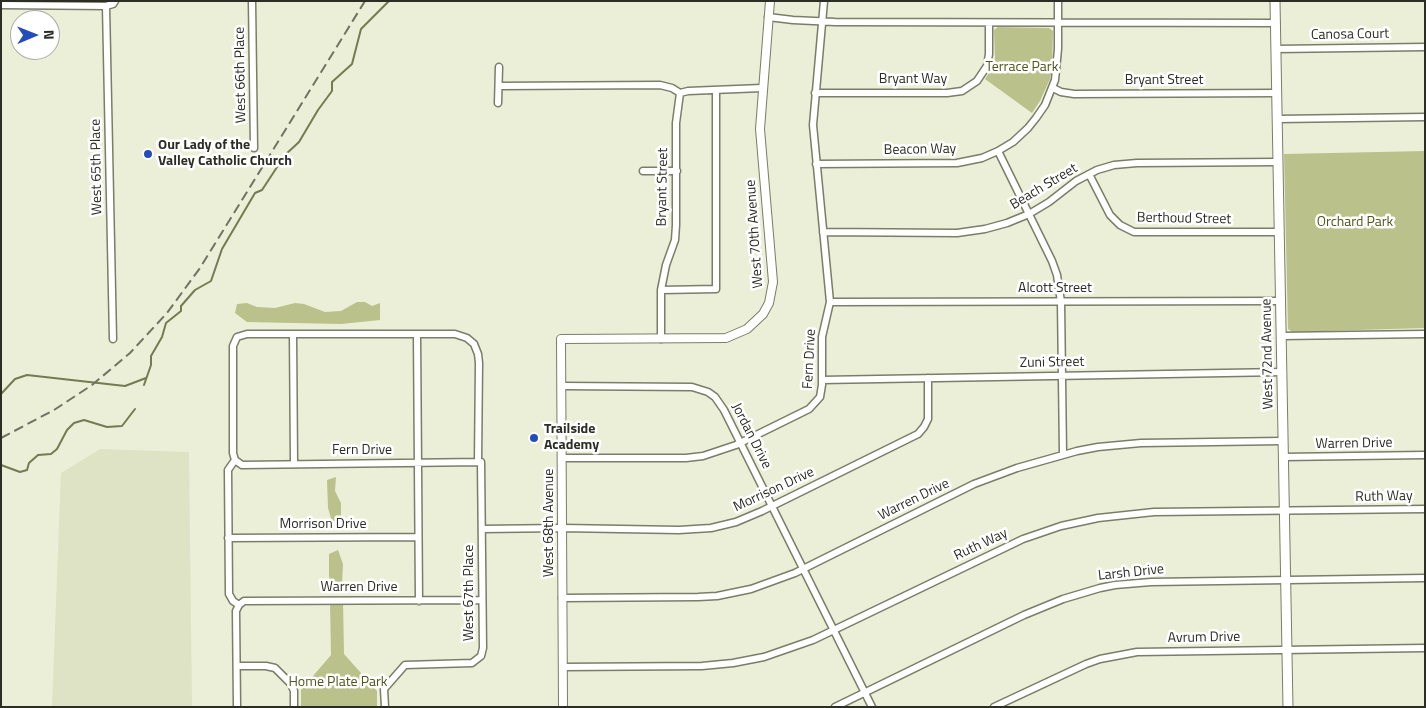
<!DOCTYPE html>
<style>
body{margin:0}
#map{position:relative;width:1426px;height:708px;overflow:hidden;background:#ebefd7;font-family:"Titillium Web",sans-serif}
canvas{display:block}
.frame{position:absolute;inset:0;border:2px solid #2c2d24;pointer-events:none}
.north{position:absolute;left:10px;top:10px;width:50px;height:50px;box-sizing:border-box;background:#fff;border:1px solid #ababa7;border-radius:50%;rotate:89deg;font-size:14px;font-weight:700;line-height:20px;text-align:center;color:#2c2d24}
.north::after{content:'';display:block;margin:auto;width:18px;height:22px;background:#244dbc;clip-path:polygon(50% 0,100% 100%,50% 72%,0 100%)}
</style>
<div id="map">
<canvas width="1426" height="708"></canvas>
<div class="frame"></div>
<div class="north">N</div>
</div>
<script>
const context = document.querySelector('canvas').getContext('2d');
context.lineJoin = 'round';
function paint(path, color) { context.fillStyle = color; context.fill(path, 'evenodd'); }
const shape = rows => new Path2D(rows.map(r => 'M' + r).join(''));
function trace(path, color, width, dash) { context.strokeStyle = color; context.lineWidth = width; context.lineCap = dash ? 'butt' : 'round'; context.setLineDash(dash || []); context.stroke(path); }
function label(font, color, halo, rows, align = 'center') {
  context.font = font + ' "Titillium Web",sans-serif'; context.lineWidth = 5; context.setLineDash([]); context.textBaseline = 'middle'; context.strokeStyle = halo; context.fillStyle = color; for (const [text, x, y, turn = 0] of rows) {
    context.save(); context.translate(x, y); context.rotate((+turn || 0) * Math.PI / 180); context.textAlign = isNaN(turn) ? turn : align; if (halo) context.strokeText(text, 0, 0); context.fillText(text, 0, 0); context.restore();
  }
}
paint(shape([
 [100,449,189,452,192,707,52,707,61,473]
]), '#dee3c5');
paint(shape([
 [998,27,1049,28,1053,31,1052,67,1050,79,1040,101,1032,113,985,79,992,68,995,58,994,30],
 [1425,151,1425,328,1292,332,1288,329,1284,154],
 [357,302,365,302,372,306,380,303,380,320,341,324,247,322,235,313,237,304,247,303,257,307,275,308,295,303,304,304,325,312,341,311],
 [336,477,335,491,341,503,341,519,332,522,328,508,327,480],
 [338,550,343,564,342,583,332,587,329,576,329,554],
 [330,600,343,600,344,654,377,691,377,707,301,707,301,690,331,655]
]), '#bac18b');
trace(shape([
 [144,385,151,365,151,356,162,337,166,323,181,311,181,306,195,290,211,281,222,249,255,193,262,190,285,155,299,142,318,110,332,91,332,82,352,64,361,29,389,1],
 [1,394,15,379,27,375,125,386,146,378],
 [1,465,20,472,27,470,29,463,38,455,51,454,57,449,67,430,74,423,84,420,107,427,122,426,135,409]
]), '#757a52', 2);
const minor = shape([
 [252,1,254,148],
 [1,5,106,6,113,4,115,1],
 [106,6,113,339],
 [768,17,793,20,835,22,1276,23],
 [1276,49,1425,47],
 [499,86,660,85,672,88,680,93],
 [1053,88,1061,92,1074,94,1277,93],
 [680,93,688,91,762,88],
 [815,93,947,93,962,91,977,81,987,66,989,54,989,23],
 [498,103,499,67],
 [1277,119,1425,117],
 [998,151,1052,261,1057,275,1061,302,1063,454],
 [816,164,957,163,982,158,998,151,1013,142,1028,128,1036,118,1045,105,1055,80,1058,49,1058,1],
 [643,171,677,171],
 [1089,174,1110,215,1120,225,1134,232,1279,232],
 [823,232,957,233,985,229,1007,223,1029,214,1049,202,1076,181,1097,170,1114,165,1137,163,1278,162],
 [661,290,716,289,716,90],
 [830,302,1281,301],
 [293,334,294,464],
 [417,334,455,334,467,338,474,344,478,354,479,363,478,462],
 [1281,336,1425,334],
 [661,339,661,290,666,265,675,240,676,225,676,123,680,93],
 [822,380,1282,372],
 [562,386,692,387,708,392,715,397,724,410,872,707],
 [1283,457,1425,455],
 [563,458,686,458,703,456,736,445,809,409,820,397,822,385,822,337,830,302,813,125,824,1],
 [235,460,233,453,233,346,237,337,247,334,417,334,419,601],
 [482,529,562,528,679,530,711,528,736,522,762,511,918,434,924,427,928,419,928,378],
 [228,538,418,537],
 [562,598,698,597,717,596,751,589,795,573,974,484,1017,468,1077,451,1098,447,1141,443,1283,441],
 [239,605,233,601,229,594,228,470,235,460,242,465,481,462,483,648,481,656,472,663,405,665,384,689,385,707],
 [239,605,244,601,481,600],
 [237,666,266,666,275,668,291,684,294,691,294,707],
 [563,667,702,666,733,663,764,657,813,640,1023,539,1061,526,1098,518,1154,512,1425,509],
 [237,707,236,611,239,605],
 [835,707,1024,615,1063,599,1100,588,1115,585,1151,582,1425,578],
 [994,707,1086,664,1100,659,1137,652,1425,648]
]);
const tertiary = shape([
 [563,707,561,339,726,338,747,329,763,314,769,303,773,282,760,129,770,1]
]);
const secondary = shape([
 [1275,1,1288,707]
]);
trace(minor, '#7a7d68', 9);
trace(tertiary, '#7a7d68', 10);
trace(secondary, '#7a7d68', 11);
trace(minor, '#fff', 6);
trace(tertiary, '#fff', 8);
trace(secondary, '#fff', 9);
trace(shape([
 [1,438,54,410,92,385,130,353,167,313,200,268,365,1]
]), '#707264', 2, [10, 5]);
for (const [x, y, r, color] of [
 [148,154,5,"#244dbc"],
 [534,438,5,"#244dbc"]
]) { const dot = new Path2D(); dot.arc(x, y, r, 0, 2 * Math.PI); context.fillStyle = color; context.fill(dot); trace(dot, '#fff', 2); }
label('14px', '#2c2d24', '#fff', [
 ["Canosa Court",1350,35,-1],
 ["West 66th Place",241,75,-91],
 ["Bryant Way",913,80],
 ["Bryant Street",1164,81],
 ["Beacon Way",920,150,-1],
 ["West 65th Place",97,167,-91],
 ["Bryant Street",663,187,-89],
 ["Beach Street",1044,187,-31],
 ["Berthoud Street",1184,219,1],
 ["West 70th Avenue",755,234,-94],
 ["Alcott Street",1055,289],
 ["West 72nd Avenue",1268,354,-91],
 ["Fern Drive",810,359,-87],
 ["Zuni Street",1052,363,-1],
 ["Jordan Drive",751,436,63],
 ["Warren Drive",1354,444,-1],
 ["Fern Drive",362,451],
 ["Morrison Drive",774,490,-25],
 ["Ruth Way",1384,497,-1],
 ["Warren Drive",914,500,-26],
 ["West 68th Avenue",550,523,-90],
 ["Morrison Drive",323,525],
 ["Ruth Way",981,545,-25],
 ["Larsh Drive",1131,573,-6],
 ["Warren Drive",359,588],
 ["West 67th Place",470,593,-90],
 ["Avrum Drive",1204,638,-1]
]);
label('14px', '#51571a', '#fff', [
 ["Terrace Park",1022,68],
 ["Orchard Park",1355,223],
 ["Home Plate Park",338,683]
]);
label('bold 14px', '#2c2d24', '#fff', [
 ["Our Lady of the",158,146],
 ["Valley Catholic Church",158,162],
 ["Trailside",544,430],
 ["Academy",544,446]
], 'left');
</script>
